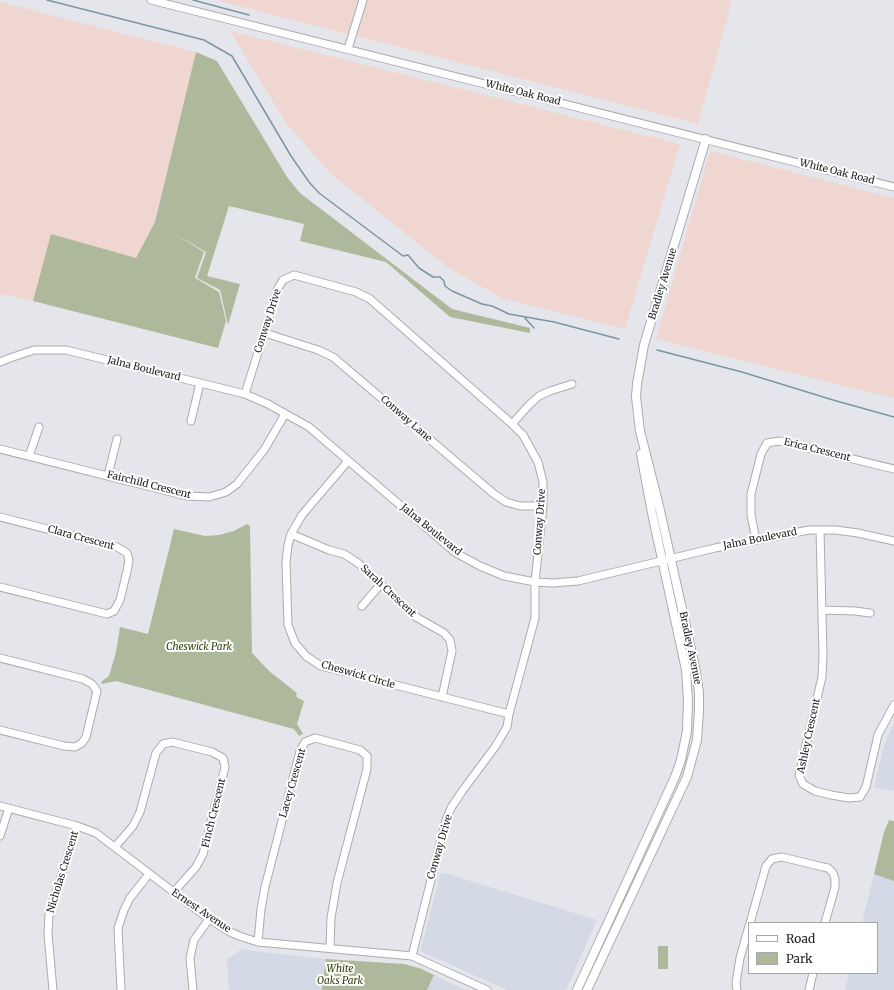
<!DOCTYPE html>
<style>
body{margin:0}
#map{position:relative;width:894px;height:990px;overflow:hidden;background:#e4e6ec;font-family:Merriweather,serif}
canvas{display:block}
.legend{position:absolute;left:748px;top:922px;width:130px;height:52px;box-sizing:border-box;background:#fff;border:1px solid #a7a7a8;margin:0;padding:5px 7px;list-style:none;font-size:12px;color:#222325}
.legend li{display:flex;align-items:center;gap:8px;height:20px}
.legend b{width:20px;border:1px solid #a7a7a8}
</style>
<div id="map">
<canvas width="894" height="990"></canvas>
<ul class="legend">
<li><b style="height:5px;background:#fff"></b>Road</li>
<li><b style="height:11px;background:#aeb99b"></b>Park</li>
</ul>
</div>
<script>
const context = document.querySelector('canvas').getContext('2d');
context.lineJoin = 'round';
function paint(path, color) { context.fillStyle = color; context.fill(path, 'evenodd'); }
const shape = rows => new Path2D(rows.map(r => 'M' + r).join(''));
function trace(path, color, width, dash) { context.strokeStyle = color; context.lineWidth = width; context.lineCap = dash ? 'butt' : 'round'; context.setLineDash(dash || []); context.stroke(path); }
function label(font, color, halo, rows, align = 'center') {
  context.font = font + ' Merriweather,serif'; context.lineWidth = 4; context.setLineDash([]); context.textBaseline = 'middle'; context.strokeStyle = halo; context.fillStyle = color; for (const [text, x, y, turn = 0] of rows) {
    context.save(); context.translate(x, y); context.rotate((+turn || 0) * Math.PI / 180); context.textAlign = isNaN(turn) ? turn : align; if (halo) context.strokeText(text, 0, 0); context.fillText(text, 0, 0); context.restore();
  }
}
paint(shape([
 [894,723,894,791,874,787,884,745],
 [441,872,597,920,566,990,507,990,420,951],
 [874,874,894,881,894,990,845,990,849,973,877,973,877,923,862,923],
 [241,949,253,951,326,959,322,990,229,990,227,960],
 [434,975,466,990,427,990]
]), '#d4d9e6');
paint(shape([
 [219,0,732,0,698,124,219,1],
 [0,2,196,52,155,222,136,258,51,235,33,301,0,294],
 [230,31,680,144,625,329,502,298,450,269,330,173,286,123],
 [710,151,894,198,894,398,656,339]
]), '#f0d6d1');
paint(shape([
 [196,52,217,61,287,177,300,193,452,309,530,328,530,333,450,317,386,262,300,241,304,224,229,206,207,276,240,284,228,325,220,290,197,278,206,252,175,234,204,252,195,278,219,292,226,321,218,348,33,301,51,234,136,258,155,222],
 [247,524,250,526,252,653,269,671,297,693,296,696,298,698,304,701,297,724,303,734,299,736,294,729,116,681,102,684,101,682,109,676,116,652,120,627,148,634,174,529,205,536,219,535,234,531],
 [889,820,894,821,894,881,874,874,884,832],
 [658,946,668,946,668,969,658,969],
 [326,959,404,964,422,969,434,975,427,990,322,990]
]), '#aeb99b');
trace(shape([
 [47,0,204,40,232,56,291,156,309,182,319,193,403,256,408,255,419,268,433,277,440,277,444,281,445,286,452,291,482,304,492,306,509,314,554,322,619,339],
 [193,0,249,15],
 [525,318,534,328],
 [657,350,742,372,833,400,894,417]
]), '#7a96a2', 1.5);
const minor = shape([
 [151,0,894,187],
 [348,49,363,0],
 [265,333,318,350,333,357,494,494,506,502,520,506,543,506],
 [0,362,10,358,34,350,66,350,245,394,268,404,309,427,456,553,480,566,504,576,535,582,553,583,578,581,715,548,809,530,836,530,858,533,894,541],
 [245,394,278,288,283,280,294,275,356,292,370,299,512,424,523,435,538,462,543,482,543,506,535,582,535,618,509,714,507,727,495,747,463,790,451,808,446,820,412,956],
 [191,421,200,383],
 [512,424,529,405,539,396,550,391,572,384],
 [0,449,187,496,209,497,226,492,237,484,264,450,285,414],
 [29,456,39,427],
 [348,461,302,515,291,534,288,545,286,562,288,625,295,643,306,656,321,666,509,714],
 [108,475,117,439],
 [0,517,117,547,127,553,129,560,127,571,120,600,114,611,107,614,0,587],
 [820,530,823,655,822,677,799,775,803,784,815,791,831,795,849,798,860,797,866,787,878,735,894,705],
 [291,534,329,550,344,554,358,563,416,617,444,633,450,640,452,651,442,697],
 [756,540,751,515,751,494,761,454,767,443,779,441,894,469],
 [362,606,380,585],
 [822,610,855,611,870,613],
 [0,658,83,679,92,684,97,691,86,737,82,743,75,747,64,746,0,730],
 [0,806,77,826,96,833,209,919,230,932,242,937,258,942,412,956,487,990],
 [0,836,9,808],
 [115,847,133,826,140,812,156,753,163,744,172,742,212,752,223,758,225,767,203,854,196,867,173,893],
 [750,923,766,866,772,859,782,857,823,867,828,868,833,873,835,879,835,887,825,923],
 [258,942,261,909,265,887,300,751,305,742,315,738,360,750,367,756,367,769,337,883,331,918,330,948],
 [53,990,48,934,49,915,77,826],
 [121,990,118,928,124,910,130,898,149,874],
 [193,990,190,958,194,940,209,919],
 [737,990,736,983,740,958,749,926],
 [809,990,813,973]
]);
const major = shape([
 [577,990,675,777,681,760,687,731,688,700,686,670,652,513,641,454],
 [587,990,687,777,697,740,699,711,699,692,695,667,659,506,640,431,636,397,637,384,644,345,706,139]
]);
trace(minor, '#aaacb1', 9);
trace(major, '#aaacb1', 10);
trace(minor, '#fff', 7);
trace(major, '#fff', 8);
label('10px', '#222325', '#fff', [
 ["White Oak Road",523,93,14],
 ["White Oak Road",837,172,14],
 ["Bradley Avenue",663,284,-73],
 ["Conway Drive",268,321,-72],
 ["Jalna Boulevard",144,369,14],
 ["Conway Lane",406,419,41],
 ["Erica Crescent",817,450,14],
 ["Fairchild Crescent",149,485,14],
 ["Conway Drive",540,522,-86],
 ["Jalna Boulevard",431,530,39],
 ["Clara Crescent",81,538,15],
 ["Jalna Boulevard",760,539,-11],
 ["Sarah Crescent",388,591,43],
 ["Bradley Avenue",690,648,78],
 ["Cheswick Circle",358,675,16],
 ["Ashley Crescent",809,736,-78],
 ["Lacey Crescent",293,783,-74],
 ["Finch Crescent",214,813,-76],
 ["Conway Drive",440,847,-74],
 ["Nicholas Crescent",63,872,-73],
 ["Ernest Avenue",201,911,34]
]);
label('italic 10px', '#2f3d07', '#fff', [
 ["Cheswick Park",199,647],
 ["White",340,969],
 ["Oaks Park",340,981]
]);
</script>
